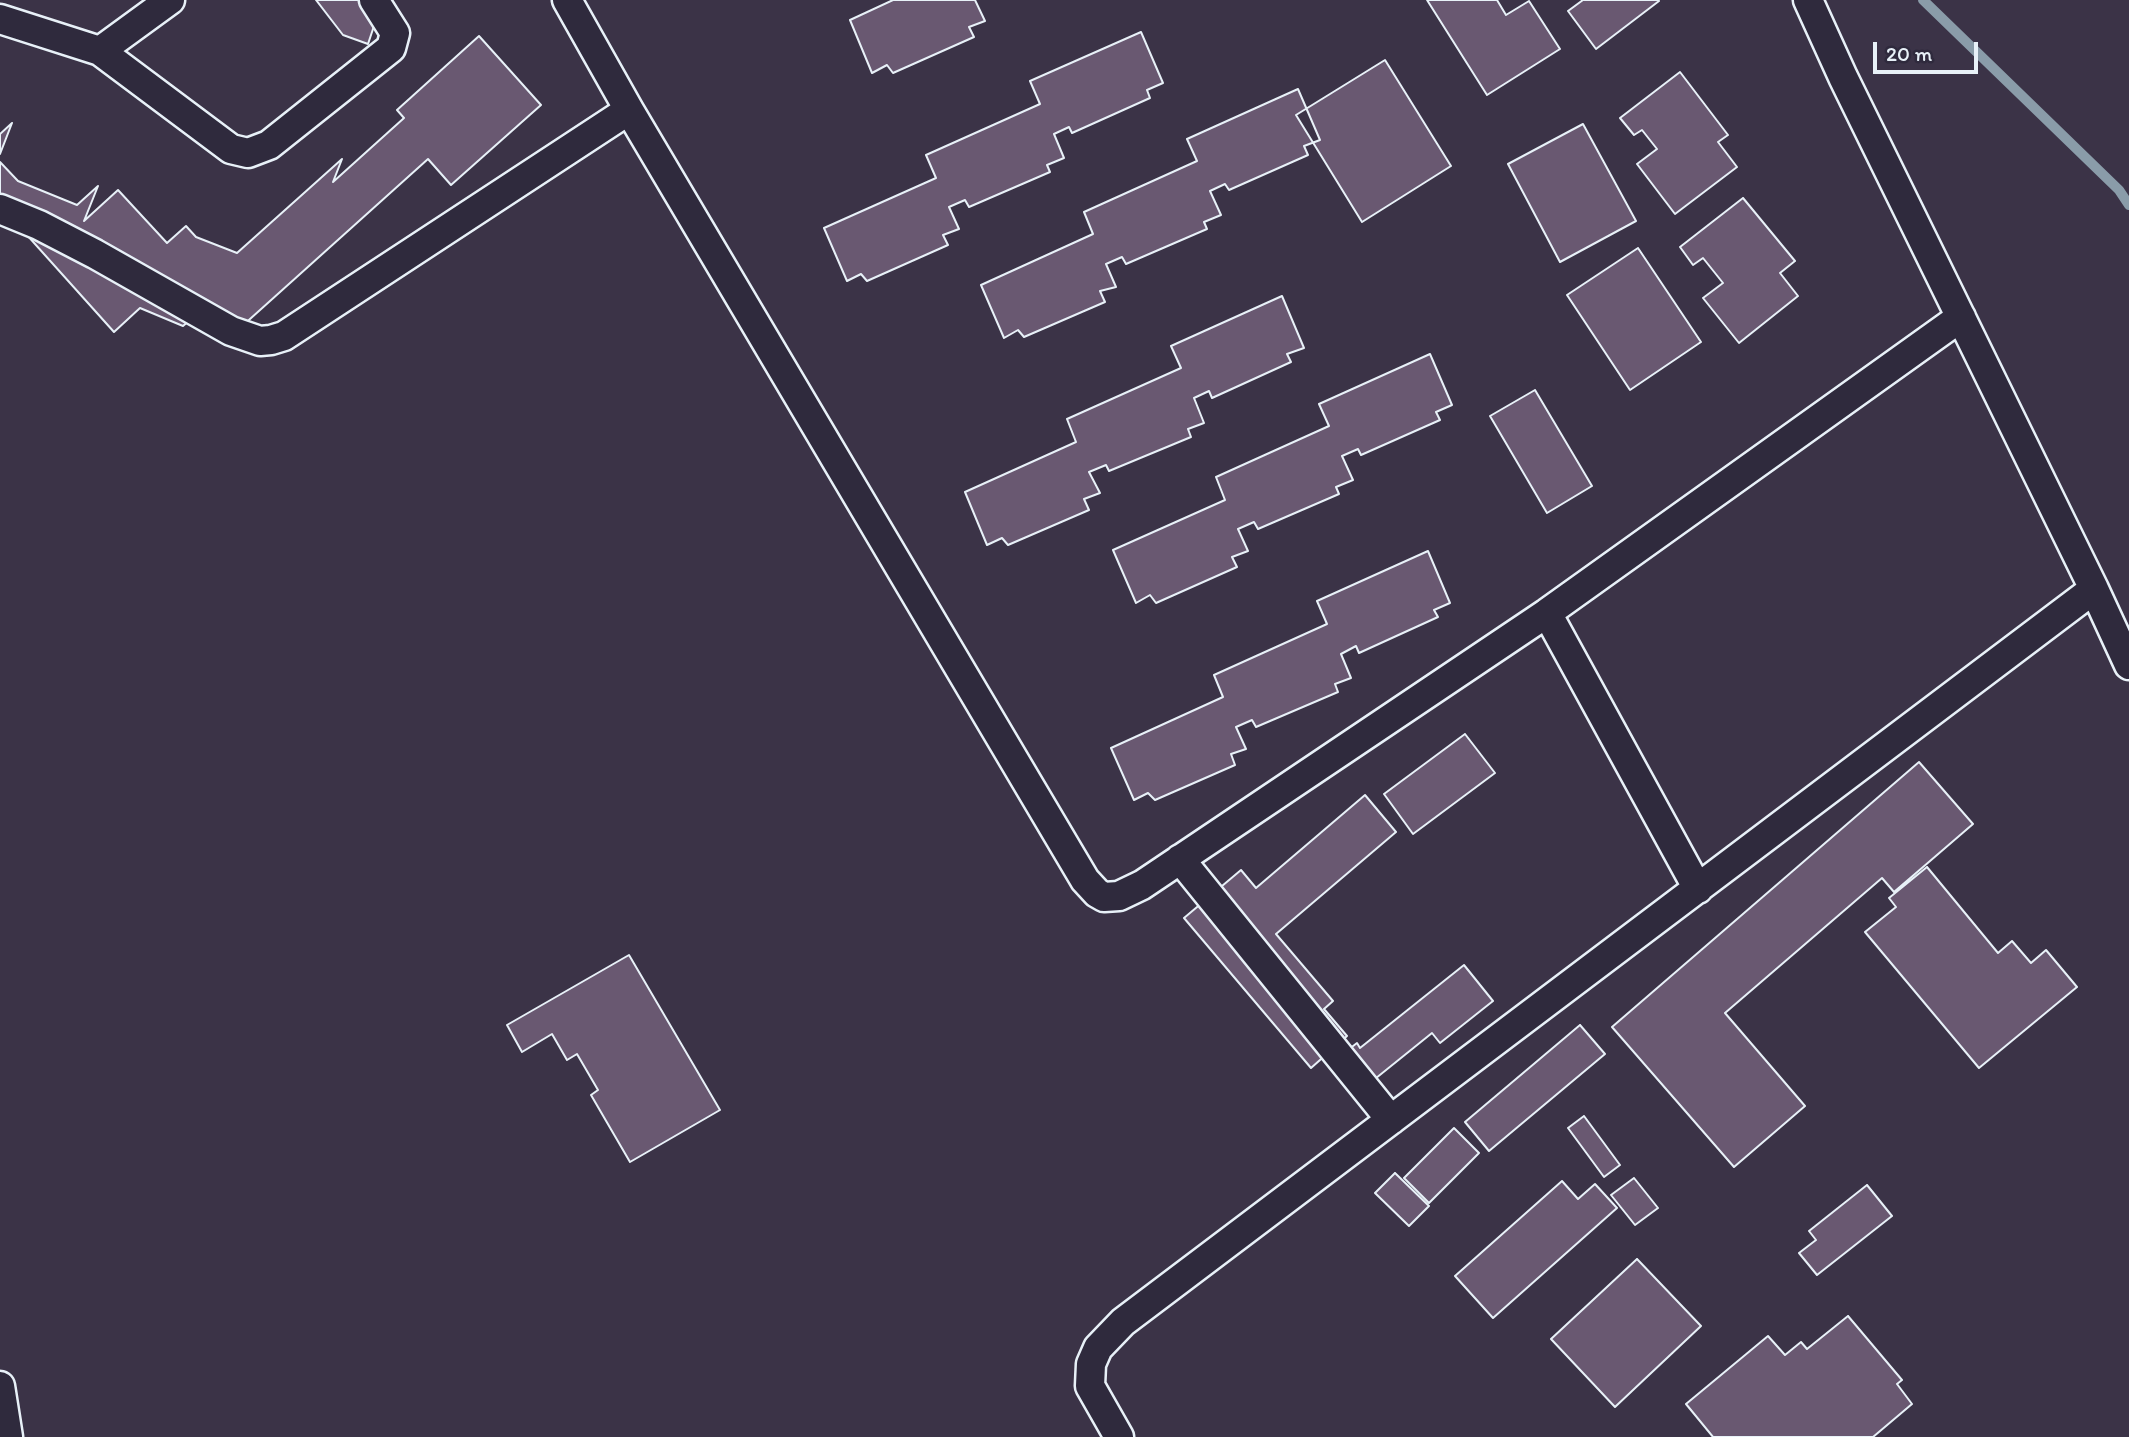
<!DOCTYPE html>
<style>
body{margin:0}
#map{position:relative;width:2129px;height:1437px;overflow:hidden;background:#3b3347;font-family:Itim,sans-serif}
canvas{display:block}
.scale{position:absolute;left:1873px;top:42px;width:105px;height:32px;box-sizing:border-box;border:4px solid #e8f1f8;border-top:0;padding-left:9px;font-size:21px;line-height:24px;white-space:nowrap;color:#e8f1f8;-webkit-text-stroke:5px #2f2a3d;paint-order:stroke}
</style>
<div id="map">
<canvas width="2129" height="1437"></canvas>
<div class="scale">20 m</div>
</div>
<script>
const context = document.querySelector('canvas').getContext('2d');
context.lineJoin = 'round';
const shape = rows => new Path2D(rows.map(r => 'M' + r).join(''));
function trace(path, color, width, dash) { context.strokeStyle = color; context.lineWidth = width; context.lineCap = dash ? 'butt' : 'round'; context.setLineDash(dash || []); context.stroke(path); }
function paint(path, color) { context.fillStyle = color; context.fill(path, 'evenodd'); }
trace(shape([
 [1923,0,2119,190,2129,205]
]), '#8a9ca9', 10);
const building = shape([
 [316,0,391,0,380,8,368,44,343,35,316,0],
 [893,0,975,0,985,21,969,27,974,37,893,73,887,65,872,73,850,20,893,0],
 [1427,0,1497,0,1506,15,1529,1,1560,49,1487,95,1427,0],
 [1583,0,1658,0,1659,1,1596,49,1568,11,1583,0],
 [1141,32,1163,83,1147,90,1150,98,1072,133,1069,127,1054,134,1064,158,1047,165,1050,172,969,207,965,200,949,207,959,229,943,235,948,245,867,281,861,274,847,281,824,228,936,178,926,155,1040,104,1030,81,1141,32],
 [479,36,541,105,451,185,428,159,240,328,199,312,183,326,140,308,114,332,0,205,0,162,18,181,77,205,98,186,84,221,118,190,167,243,186,226,196,237,237,253,342,159,333,182,404,118,397,110,479,36],
 [1385,60,1451,166,1362,222,1296,115,1385,60],
 [1680,72,1728,135,1718,142,1737,167,1675,214,1637,164,1657,149,1642,130,1634,135,1620,118,1680,72],
 [1298,89,1320,140,1304,146,1308,155,1229,190,1225,184,1210,191,1221,215,1204,222,1207,229,1126,264,1122,257,1106,264,1116,287,1100,291,1105,302,1024,337,1018,330,1004,338,981,285,1093,234,1084,212,1197,161,1187,139,1298,89],
 [12,123,0,154,0,134,12,123],
 [1583,124,1636,221,1560,262,1508,164,1583,124],
 [1743,198,1795,261,1780,273,1798,296,1739,343,1703,298,1723,283,1703,258,1693,265,1680,247,1743,198],
 [1638,248,1701,342,1630,390,1567,295,1638,248],
 [1282,296,1304,348,1287,354,1291,362,1212,398,1209,391,1194,398,1204,423,1188,429,1191,437,1109,471,1106,465,1089,472,1100,493,1084,499,1089,510,1008,545,1002,538,987,545,965,492,1076,442,1067,419,1181,368,1171,346,1282,296],
 [1430,354,1452,405,1436,412,1440,420,1361,455,1358,449,1342,456,1353,480,1336,487,1339,494,1258,529,1254,522,1238,529,1248,551,1232,557,1237,567,1156,603,1150,595,1136,603,1113,550,1225,500,1216,477,1329,426,1319,404,1430,354],
 [1535,390,1592,486,1547,513,1490,416,1535,390],
 [1428,551,1450,603,1434,610,1438,617,1359,653,1356,646,1341,654,1351,678,1335,684,1338,692,1256,727,1252,720,1236,727,1246,749,1231,754,1235,765,1155,800,1148,793,1134,800,1111,748,1223,697,1214,675,1327,624,1317,601,1428,551],
 [1465,734,1495,773,1413,834,1384,794,1465,734],
 [1919,762,1973,824,1894,892,1882,878,1725,1013,1805,1106,1734,1167,1612,1027,1919,762],
 [1365,795,1396,832,1276,934,1333,1001,1324,1009,1347,1036,1311,1068,1184,918,1241,870,1256,888,1365,795],
 [1927,867,1998,953,2012,941,2031,963,2046,950,2077,987,1979,1068,1865,932,1896,907,1889,898,1927,867],
 [629,955,720,1110,630,1162,591,1095,598,1090,577,1054,567,1060,552,1034,522,1052,507,1025,629,955],
 [1464,965,1493,1001,1440,1043,1432,1033,1360,1091,1335,1060,1357,1043,1360,1048,1464,965],
 [1580,1025,1605,1054,1489,1151,1465,1122,1580,1025],
 [1584,1116,1620,1165,1604,1177,1568,1128,1584,1116],
 [1454,1128,1479,1153,1429,1203,1404,1178,1454,1128],
 [1395,1173,1429,1206,1409,1226,1375,1193,1395,1173],
 [1634,1178,1658,1208,1635,1225,1611,1195,1634,1178],
 [1562,1181,1578,1199,1595,1184,1617,1208,1493,1318,1455,1276,1562,1181],
 [1867,1185,1892,1216,1817,1275,1799,1253,1816,1240,1809,1231,1867,1185],
 [1637,1259,1701,1326,1615,1407,1551,1339,1637,1259],
 [1848,1316,1902,1380,1897,1384,1912,1404,1873,1437,1713,1437,1686,1404,1768,1336,1785,1355,1801,1342,1807,1349,1848,1316]
]);
paint(building, '#695871');
trace(building, '#e8f1f8', 2);
const minor = shape([
 [567,0,629,110,1085,880,1097,893,1104,897,1119,896,1142,885,1547,613,1961,317],
 [1808,0,1843,77,2094,589,2129,665],
 [0,19,100,51,231,149,248,153,269,145,391,48,395,33,374,0],
 [100,51,170,0],
 [0,209,39,225,95,254,231,331,260,341,271,340,284,336,629,110],
 [1547,613,1698,889],
 [1180,859,1391,1120],
 [0,1386,8,1437],
 [1119,1437,1090,1386,1091,1364,1098,1348,1123,1322,2094,589]
]);
trace(minor, '#e8f1f8', 33);
trace(minor, '#2f2a3d', 28);
</script>
